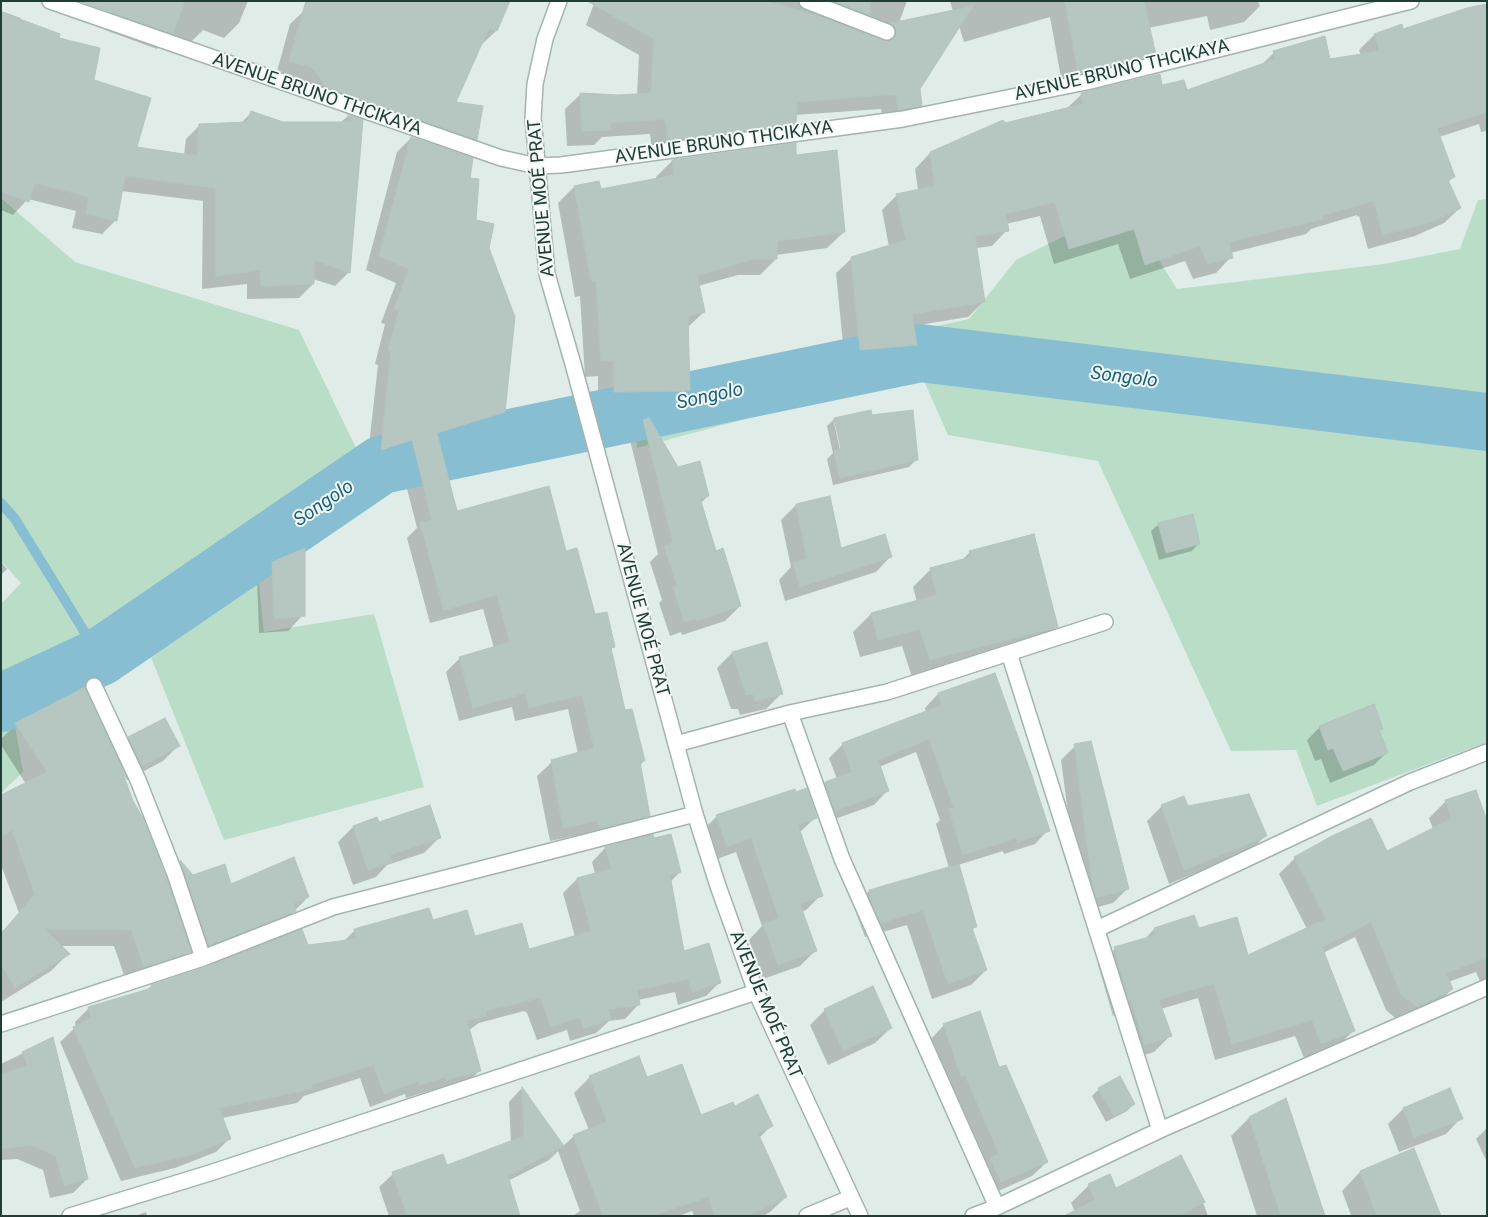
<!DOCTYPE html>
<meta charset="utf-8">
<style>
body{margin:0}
#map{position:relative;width:1488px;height:1217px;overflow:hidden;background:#e0ece8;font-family:Roboto,sans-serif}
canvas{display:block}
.frame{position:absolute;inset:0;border:2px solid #213d38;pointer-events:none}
</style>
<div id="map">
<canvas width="1488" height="1217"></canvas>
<div class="frame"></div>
</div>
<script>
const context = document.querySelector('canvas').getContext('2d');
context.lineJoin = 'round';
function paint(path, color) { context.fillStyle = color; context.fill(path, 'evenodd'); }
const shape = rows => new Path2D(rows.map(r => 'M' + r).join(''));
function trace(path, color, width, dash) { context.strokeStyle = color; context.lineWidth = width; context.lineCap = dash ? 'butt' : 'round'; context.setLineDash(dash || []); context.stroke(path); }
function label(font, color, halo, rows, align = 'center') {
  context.font = font + ' Roboto,sans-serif'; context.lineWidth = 4; context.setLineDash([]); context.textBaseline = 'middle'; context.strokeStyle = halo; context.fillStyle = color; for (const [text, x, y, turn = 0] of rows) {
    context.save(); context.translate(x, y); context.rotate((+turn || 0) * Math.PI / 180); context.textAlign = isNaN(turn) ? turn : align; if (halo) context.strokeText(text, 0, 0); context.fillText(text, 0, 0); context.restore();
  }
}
paint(shape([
 [1,198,75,262,299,330,358,452,253,527,264,632,374,614,424,787,224,840,149,652,14,720,23,772,1,793,1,604,21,583,1,561],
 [1487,199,1487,742,1317,806,1296,750,1231,751,1098,461,948,435,920,372,637,448,632,393,969,319,1016,260,1125,206,1177,289,1384,264,1460,249,1478,200]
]), '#b9ddc7');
paint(shape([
 [95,1,248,1,239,23,224,38,203,30,191,42,171,34,157,49,105,30,113,8],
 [507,1,496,31,482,44,481,44,454,103,476,139,462,153,314,101,298,81,276,75,290,24,304,11],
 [595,1,907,1,899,23,953,11,950,1,1258,1,1260,6,1244,22,1210,30,1207,16,1148,28,1154,55,1139,70,1063,89,1050,17,964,42,959,26,919,89,921,105,906,121,883,125,881,109,795,115,795,123,779,139,653,156,650,134,602,137,594,145,567,146,565,109,581,94,619,96,637,95,639,55,586,25],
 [1487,5,1487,131,1481,132,1479,124,1439,137,1453,177,1448,182,1460,208,1444,223,1415,236,1368,249,1359,216,1357,217,1357,215,1311,229,1306,234,1230,253,1231,257,1216,273,1193,279,1185,261,1130,279,1118,244,1054,264,1040,216,1006,224,1007,230,992,246,976,248,983,302,968,317,913,326,916,344,901,360,845,364,836,273,852,258,889,247,882,210,897,195,918,190,915,169,930,153,1004,124,1066,109,1082,94,1161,87,1186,92,1261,65,1274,53,1329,61,1361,56,1359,50,1374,35,1403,31],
 [1,11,21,18,20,21,57,38,93,81,135,148,184,155,186,139,200,125,241,123,251,113,282,123,340,123,348,116,362,121,349,272,335,286,313,279,313,284,299,298,247,299,247,284,202,289,203,201,121,191,116,220,102,234,72,228,76,211,28,199,13,215,1,210],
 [411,138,468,180,475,221,488,248,504,411,489,425,438,442,457,512,566,552,594,616,614,647,610,650,625,712,644,761,639,766,648,816,634,830,586,842,583,834,550,841,537,776,552,762,578,754,568,709,515,721,512,707,459,721,446,672,460,658,494,648,483,609,430,623,407,538,417,528,398,453,367,463,378,365,375,364,385,324,381,323,396,283,366,270,397,152],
 [794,156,844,232,827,248,776,255,776,259,760,275,738,275,698,286,704,312,687,328,689,391,672,407,598,408,598,376,585,377,580,296,575,297,558,203,574,187,600,191,656,180,656,177,672,161],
 [834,419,916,460,909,467,833,485,827,459,833,453,827,426],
 [834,422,836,422,843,455,841,455],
 [644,421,677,469,708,496,700,504,715,552,740,606,725,621,682,635,681,632,670,636,659,603,662,600,650,562,658,554,629,436],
 [796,505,840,549,891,556,876,572,785,601,779,580,791,567,781,520],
 [1159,524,1199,543,1192,551,1159,560,1151,531],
 [970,552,1057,626,1039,644,912,677,902,646,860,657,853,632,871,614,917,602,913,587,931,569,961,561],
 [1,562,7,569,1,575],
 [272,563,303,615,288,631,259,633,257,579],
 [732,653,781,694,766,709,740,715,738,709,731,709,717,668],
 [994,675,1048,830,1035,844,1004,854,1003,851,958,865,975,927,972,930,986,970,971,985,932,999,907,925,865,937,854,907,869,891,949,868,936,824,940,820,916,752,879,767,887,791,874,805,821,824,812,797,825,783,837,779,829,758,843,744,926,712,925,708,938,694],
 [16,724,114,753,129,738,179,745,163,761,127,780,125,776,123,777,165,877,180,862,193,877,230,885,308,897,280,926,194,960,190,951,172,969,127,984,114,946,60,946,68,954,51,971,1,1002,1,933,19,913,1,865,1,796,26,784,1,745,1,739],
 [1320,727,1381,728,1379,731,1387,752,1374,765,1330,783,1321,759,1315,761,1307,740],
 [1075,746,1127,889,1113,903,1082,911,1080,903,1061,760],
 [1476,792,1487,825,1487,984,1482,986,1476,972,1448,982,1452,989,1436,1005,1401,1023,1386,1010,1355,937,1323,953,1353,1031,1337,1047,1305,1060,1295,1036,1215,1060,1198,998,1161,1009,1170,1036,1154,1052,1129,1060,1115,1015,1113,1016,1098,965,1115,949,1144,940,1154,929,1198,929,1247,957,1307,929,1279,874,1295,858,1386,852,1433,829,1429,818,1445,802],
 [1162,806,1266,835,1251,850,1169,884,1147,821],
 [717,816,816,817,799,833,821,895,806,910,801,912,815,951,800,966,763,979,749,940,762,926,736,852,712,861,702,831],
 [378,824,439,838,424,853,387,865,376,877,353,885,338,842,353,827],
 [605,848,680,872,670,882,683,953,720,982,706,996,678,1005,675,992,638,1000,638,1005,625,1019,609,1021,596,1033,570,1041,567,1030,537,1040,527,1013,524,1011,479,1023,469,1030,480,1070,466,1084,433,1094,432,1090,406,1098,405,1094,370,1107,360,1078,304,1096,297,1103,222,1118,230,1138,216,1152,175,1168,121,1181,60,1042,76,1027,75,1022,89,1008,147,990,151,986,207,968,307,946,343,942,354,931,428,909,432,921,474,938,528,951,575,937,563,893,577,879,595,874,592,862],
 [825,1010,891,1028,875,1043,828,1065,810,1025],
 [944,1025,999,1069,1047,1162,1032,1176,987,1196,930,1040],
 [52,1039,87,1179,73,1193,50,1198,43,1170,17,1159,1,1160,1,1064],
 [590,1077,646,1078,700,1117,734,1108,771,1126,759,1138,786,1197,770,1212,763,1216,694,1216,692,1211,679,1216,573,1216,580,1211,558,1151,549,1160,508,1181,519,1216,389,1216,379,1187,393,1174,446,1166,511,1142,509,1102,521,1089,563,1146,574,1136,589,1130,574,1093],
 [1099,1089,1134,1104,1127,1111,1106,1122,1092,1096],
 [1403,1109,1461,1118,1446,1134,1399,1152,1388,1124],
 [1249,1118,1324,1216,1257,1216,1231,1136],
 [1487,1128,1487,1162,1476,1139],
 [1414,1149,1440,1216,1350,1216,1351,1215,1342,1191,1360,1172],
 [1089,1185,1116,1190,1199,1192,1208,1216,1077,1216,1071,1203],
 [146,1212,147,1216,135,1216]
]), '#0003');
trace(shape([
 [1,503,15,519,100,657]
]), '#87bed2', 10);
trace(shape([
 [1,703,100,657,381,465,920,353,1487,422]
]), '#87bed2', 58);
const building = shape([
 [79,1,185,1,173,34,79,1],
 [306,1,510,1,497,31,489,28,456,102,483,106,477,140,327,88,312,67,289,61,306,1],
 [587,1,765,1,820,16,888,41,892,40,896,35,895,27,891,23,973,6,920,89,922,106,898,110,896,94,797,102,796,124,669,141,665,119,610,123,611,130,582,131,580,93,619,95,651,93,654,39,587,1],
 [836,1,870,1,870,15,836,2,836,1],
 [1065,1,1144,1,1156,55,1078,74,1065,1],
 [1487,4,1487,112,1437,128,1455,177,1448,180,1461,208,1432,222,1383,235,1374,202,1372,202,1372,201,1322,216,1323,219,1229,242,1233,258,1208,264,1200,246,1145,265,1134,229,1069,249,1055,202,1006,214,1009,231,975,236,985,302,912,314,917,345,860,350,851,257,906,240,896,194,935,186,930,152,1003,120,1005,123,1083,104,1081,93,1160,74,1162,85,1184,80,1187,90,1276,59,1273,51,1325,36,1330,59,1380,51,1374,34,1402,24,1403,29,1467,8,1487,4],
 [1,12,60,34,59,38,100,48,94,80,151,98,137,147,197,156,199,124,247,122,251,111,283,122,353,122,347,114,363,120,350,273,314,260,314,284,261,286,260,270,216,276,216,188,125,176,117,221,86,214,89,197,35,183,29,202,1,192,1,12],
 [411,137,473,158,470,178,479,179,476,220,494,224,489,248,515,317,505,412,437,433,457,511,549,486,566,551,577,548,595,614,607,612,615,647,611,648,625,710,632,709,645,761,640,762,650,816,600,829,597,821,563,828,551,760,594,748,582,695,529,708,526,693,473,708,459,657,510,642,497,595,444,610,420,523,432,520,412,440,381,450,391,351,388,350,399,310,394,309,409,269,379,256,411,137],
 [796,143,796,155,837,150,845,232,778,241,777,259,755,259,697,275,705,312,688,316,690,391,614,392,614,360,601,361,596,280,591,281,574,186,599,181,601,189,674,175,672,160,796,143],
 [871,410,872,415,913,410,918,460,840,478,834,451,841,449,834,418,871,410],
 [649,418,678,467,700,461,709,496,700,498,716,551,723,548,741,606,697,621,696,618,684,622,673,587,677,586,664,546,673,543,643,420,649,418],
 [830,496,841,548,885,534,892,557,800,587,793,563,807,559,796,504,830,496],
 [1193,514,1200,544,1166,553,1158,523,1193,514],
 [1034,534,1058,627,930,660,920,629,878,640,871,613,937,595,930,568,971,557,969,551,1034,534],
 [305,548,305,616,274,619,272,562,305,548],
 [767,642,783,694,755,701,753,694,746,695,732,652,767,642],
 [995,673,1031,773,1050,831,1018,842,1017,838,963,855,949,809,954,808,929,739,878,760,889,791,835,811,825,782,852,772,842,743,942,705,938,693,995,673],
 [85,687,126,776,124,776,133,801,143,818,166,877,191,952,144,967,131,930,45,929,70,954,15,988,1,964,1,934,35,894,12,830,1,837,1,795,47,772,15,723,85,687],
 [1374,704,1383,729,1379,730,1388,753,1343,771,1333,748,1328,750,1319,726,1374,704],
 [165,718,180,746,142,766,128,737,165,718],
 [1091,741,1129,889,1096,898,1093,889,1074,744,1091,741],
 [807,788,817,818,798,825,823,896,800,904,817,951,778,965,763,924,779,918,751,838,727,847,716,815,795,789,796,792,807,788],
 [1476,790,1487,821,1487,958,1446,973,1453,989,1417,1007,1401,994,1371,922,1322,947,1355,1031,1321,1044,1312,1020,1232,1044,1214,983,1159,1000,1172,1036,1145,1045,1131,1000,1129,1001,1114,947,1156,935,1154,928,1194,915,1199,928,1237,917,1248,955,1326,919,1294,857,1332,836,1371,818,1387,851,1451,819,1445,800,1476,790],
 [1249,794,1267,836,1184,870,1161,805,1184,796,1188,806,1249,794],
 [430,805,441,838,390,855,392,862,368,870,353,826,377,817,379,822,430,805],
 [653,834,654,838,671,834,681,872,670,875,684,951,709,943,721,983,692,992,688,979,637,990,640,1005,608,1009,611,1020,584,1028,580,1017,551,1027,541,999,539,998,486,1011,487,1016,467,1020,481,1071,446,1080,446,1077,420,1085,419,1081,384,1094,373,1065,311,1085,313,1089,219,1108,231,1139,190,1155,135,1168,73,1027,91,1018,88,1007,152,988,151,985,206,967,302,929,308,945,356,939,354,929,429,908,433,920,467,910,475,936,522,923,529,949,591,931,577,878,611,869,605,847,653,834],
 [294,857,309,897,294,903,296,911,209,946,180,860,193,875,225,864,231,884,294,857],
 [959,864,977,927,972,928,987,970,948,984,923,910,881,923,872,904,869,890,959,864],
 [873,986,892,1028,843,1051,824,1009,873,986],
 [980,1011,999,1067,1006,1065,1048,1162,1001,1182,990,1158,999,1154,965,1075,961,1076,943,1024,980,1011],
 [53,1037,88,1179,64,1185,56,1156,31,1145,1,1149,1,1074,28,1066,22,1052,53,1037],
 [639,1056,647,1077,682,1064,701,1115,733,1102,735,1106,758,1094,773,1126,758,1133,787,1197,748,1216,715,1216,708,1197,652,1216,603,1216,573,1135,607,1122,589,1076,639,1056],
 [1120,1076,1135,1104,1114,1116,1098,1088,1120,1076],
 [522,1087,564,1146,508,1176,520,1216,407,1216,392,1172,443,1154,447,1165,524,1136,522,1087],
 [1450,1088,1463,1119,1414,1138,1403,1108,1450,1088],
 [1286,1098,1325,1216,1281,1216,1249,1117,1286,1098],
 [1414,1148,1441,1216,1377,1216,1360,1171,1414,1148],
 [1181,1155,1205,1202,1179,1216,1064,1216,1095,1200,1088,1184,1110,1174,1116,1188,1181,1155]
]);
paint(building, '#b6c6c1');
trace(building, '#b3c5c0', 1);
const minor = shape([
 [50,1,501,158,537,166,561,165,903,119,1091,81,1411,1],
 [807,1,887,32],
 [1009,653,1160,1130],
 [94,686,138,780,175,874,203,958],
 [790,713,842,859,997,1207],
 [676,744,790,713,887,692,1105,622],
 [1097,929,1410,782,1487,752],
 [1,1024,203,958,333,907,695,814],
 [70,1216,213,1172,756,992],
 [807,1216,850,1198],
 [973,1216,997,1207,1160,1130,1487,987]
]);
const tertiary = shape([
 [559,1,545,39,535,84,533,118,547,274,573,364,695,814,718,886,756,992,860,1216]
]);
trace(minor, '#a3b4b0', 18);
trace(tertiary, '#a3b4b0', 18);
trace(minor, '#fff', 15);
trace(tertiary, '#fff', 15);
label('18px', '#213d38', '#f1f8f5', [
 ["AVENUE BRUNO THCIKAYA",1122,71,-13],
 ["AVENUE BRUNO THCIKAYA",317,95,19],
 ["AVENUE BRUNO THCIKAYA",724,143,-8],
 ["AVENUE MOÉ PRAT",542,198,-95],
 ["AVENUE MOÉ PRAT",642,620,75],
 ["AVENUE MOÉ PRAT",765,1005,67]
]);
label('italic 19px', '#195f7a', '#f1f8f5', [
 ["Songolo",1124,378,7],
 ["Songolo",710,397,-12],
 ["Songolo",324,504,-34]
]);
</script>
